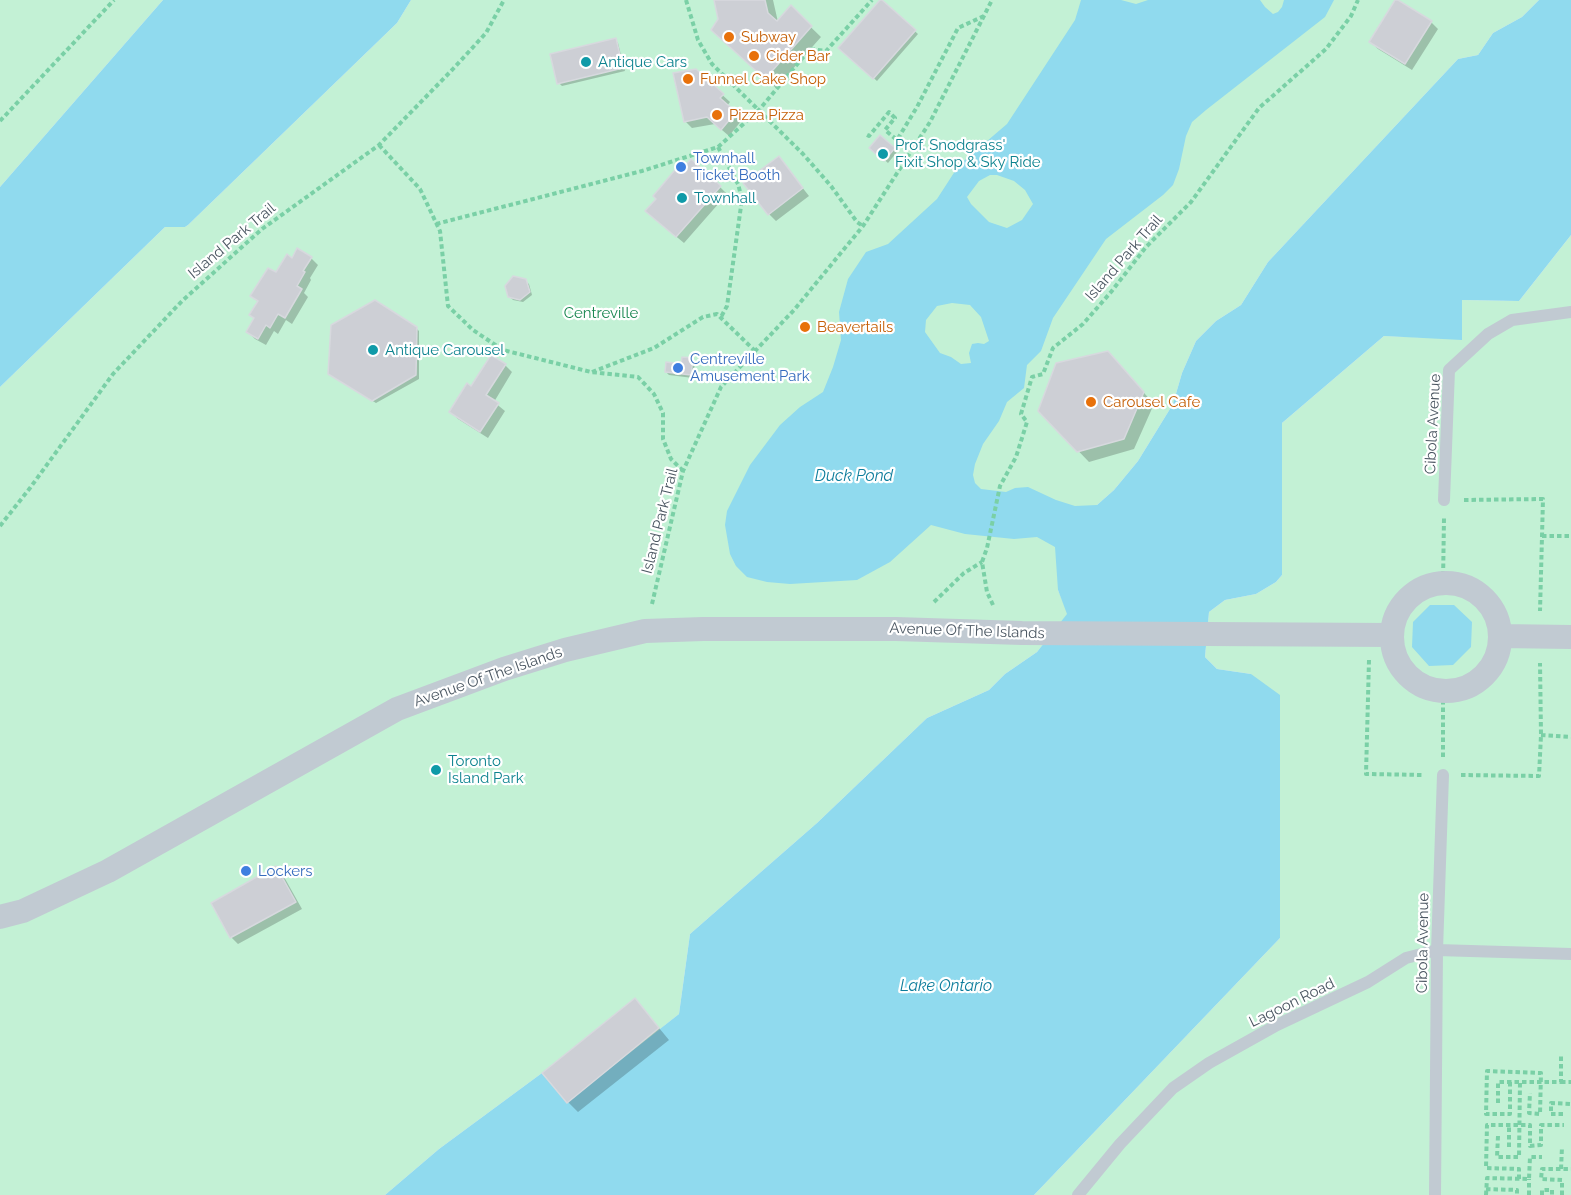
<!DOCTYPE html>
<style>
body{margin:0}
canvas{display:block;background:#f5f3f3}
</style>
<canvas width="1571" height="1195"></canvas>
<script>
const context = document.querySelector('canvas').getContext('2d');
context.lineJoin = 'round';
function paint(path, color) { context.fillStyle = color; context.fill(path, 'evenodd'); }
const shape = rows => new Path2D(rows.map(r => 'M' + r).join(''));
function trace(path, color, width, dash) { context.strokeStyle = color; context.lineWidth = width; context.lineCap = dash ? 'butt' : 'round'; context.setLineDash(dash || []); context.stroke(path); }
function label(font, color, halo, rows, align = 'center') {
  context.font = font + ' Raleway,sans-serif'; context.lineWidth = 4.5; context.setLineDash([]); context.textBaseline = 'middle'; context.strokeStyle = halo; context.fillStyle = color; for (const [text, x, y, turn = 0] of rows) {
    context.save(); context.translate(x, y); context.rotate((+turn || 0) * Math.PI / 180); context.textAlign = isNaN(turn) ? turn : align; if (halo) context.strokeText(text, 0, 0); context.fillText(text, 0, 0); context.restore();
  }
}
paint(shape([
 [0,0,163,0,0,187],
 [411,0,1539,0,1522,17,1493,33,1478,55,1458,59,1268,262,1241,305,1216,321,1196,341,1182,373,1173,404,1138,461,1114,490,1097,505,1058,590,1068,614,1037,652,1005,674,989,690,927,718,817,823,690,934,679,1014,567,1103,542,1073,439,1149,385,1195,0,1195,0,387,165,227,185,227,188,225,397,23],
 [1571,235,1571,1195,1034,1195,1280,938,1251,674,1217,669,1205,657,1209,612,1225,600,1256,594,1276,582,1282,575,1282,423,1384,336,1462,339,1462,300,1519,301]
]), '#c3f1d5');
paint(shape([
 [163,0,411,0,397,23,188,225,185,227,165,227,0,387,0,187],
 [1081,0,1121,0,1136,4,1148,0,1260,0,1265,7,1273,14,1278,12,1282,7,1284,0,1334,0,1325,17,1206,110,1192,122,1186,136,1179,169,1173,185,1163,195,1106,239,1053,318,1041,351,1027,365,1024,388,1007,402,999,421,983,444,975,464,973,475,975,483,981,489,1006,492,1015,488,1028,487,1056,500,1075,506,1097,505,1114,490,1138,461,1173,404,1182,373,1196,341,1216,321,1241,305,1268,262,1458,59,1478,55,1493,33,1522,17,1539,0,1571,0,1571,235,1519,301,1462,300,1462,340,1384,336,1282,423,1282,575,1276,582,1256,594,1225,600,1209,612,1205,657,1217,669,1251,674,1280,695,1280,938,1034,1195,385,1195,439,1149,542,1073,567,1102,679,1014,690,934,817,823,927,718,989,690,1005,674,1037,652,1067,614,1058,590,1055,547,1037,537,1014,539,965,534,931,525,890,562,857,580,790,584,767,582,747,577,736,566,730,554,725,525,727,511,750,465,780,425,800,407,823,392,833,367,841,340,839,312,848,279,866,252,888,244,937,199,959,165,1007,124,1075,20],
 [990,175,997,175,1014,181,1025,190,1033,204,1022,220,1007,228,989,222,971,204,967,197,979,181],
 [952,303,970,305,981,317,989,341,984,344,978,343,972,344,969,353,971,363,961,364,951,357,940,353,925,332,926,320,937,306],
 [1430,605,1454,605,1472,622,1471,647,1453,665,1429,666,1412,647,1413,622]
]), '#90daee');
paint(shape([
 [720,0,773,0,778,22,791,8,821,37,776,88,724,41,720,19],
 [881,1,918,34,877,81,840,48],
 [1431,22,1438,29,1412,70,1378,49,1371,42],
 [615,40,618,43,625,71,562,86,559,83],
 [695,70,730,102,727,106,742,120,729,136,715,124,692,128,685,121],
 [880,137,897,152,888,163,871,148],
 [779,158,809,196,776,221,769,214],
 [720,187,727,194,684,243,654,218,658,199],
 [311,258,318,265,310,278,311,280,304,293,308,297,292,324,286,320,278,334,274,331,266,345,255,339,248,332,255,319,259,303,252,296,293,260],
 [525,281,529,284,532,295,523,302,513,300,509,296],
 [416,328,419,331,419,379,376,403,333,377],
 [491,357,505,365,512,372,494,402,505,411,488,438,458,419,451,412,472,388],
 [692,360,695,363,693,378,669,375,666,372,682,366],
 [1118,364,1154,404,1134,449,1089,462,1040,411],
 [276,868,283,875,302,909,238,944,231,937],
 [635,1000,645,1011,669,1040,578,1112,568,1102]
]), '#0003');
const building = shape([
 [714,0,765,0,768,13,777,21,791,5,812,26,765,79,711,30,718,19,714,0],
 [880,0,882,0,916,30,873,79,838,48,880,0],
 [1395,0,1398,0,1432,21,1405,64,1369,42,1395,0],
 [616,38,623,68,557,84,550,54,616,38],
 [696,69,724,94,720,98,736,112,721,130,707,117,684,122,673,73,696,69],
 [880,135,895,148,884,161,869,148,880,135],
 [779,156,803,188,768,215,743,183,779,156],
 [691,159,721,186,676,237,645,211,656,199,653,196,680,164,684,167,691,159],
 [297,248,312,257,303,271,305,272,297,286,302,289,285,318,278,314,270,328,266,325,258,339,246,332,254,318,249,315,258,301,250,296,268,268,276,272,287,254,292,258,297,248],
 [513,276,526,279,530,292,520,300,508,297,505,286,513,276],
 [375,300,417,327,416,375,372,401,328,374,331,325,375,300],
 [1108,351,1144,392,1124,439,1077,452,1038,411,1056,363,1108,351],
 [491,355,506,364,486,395,499,403,480,432,449,412,467,383,471,386,491,355],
 [682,357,693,358,691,375,665,372,666,362,681,364,682,357],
 [276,866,296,902,230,938,211,903,276,866],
 [635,998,659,1028,567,1103,542,1073,635,998]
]);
paint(building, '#cdcfd5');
trace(building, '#d7d9de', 1.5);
trace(shape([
 [686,0,698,40,712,64,803,154,831,186,857,222,863,226],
 [0,121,114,0],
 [867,135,869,136,889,112,895,118,885,130,897,140,917,107,958,28,984,16],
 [379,145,420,189,440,231,448,306,473,330,503,350,591,372,638,377,654,394,663,413,663,439,671,459,683,471],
 [718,147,738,184,742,199,727,306,721,317],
 [436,224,642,171,718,147,759,110,810,49,826,51,872,0],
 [592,372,654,348,703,317,717,314,755,351],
 [1464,500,1543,499,1540,611],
 [0,526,30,488,113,374,182,301,262,229,379,145,452,70,486,33,504,0],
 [1542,536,1571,536],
 [1443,583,1444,518],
 [934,602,964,573,982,562],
 [652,604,683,471,721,387,794,310,863,226,930,122,992,0],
 [993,605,987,592,982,562,987,548,1000,486,1016,457,1027,422,1021,414,1032,377,1043,374,1053,348,1083,324,1111,292,1146,247,1191,202,1259,108,1326,49,1351,16,1358,0],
 [1369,660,1366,774,1424,775],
 [1541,735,1571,737],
 [1443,757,1443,692],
 [1461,775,1539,776,1541,735,1540,663],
 [1510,1082,1510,1114,1486,1114,1487,1071,1541,1073,1540,1114,1529,1113,1530,1093],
 [1561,1082,1571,1082],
 [1498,1103,1498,1082,1561,1082,1561,1056],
 [1563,1114,1551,1114,1551,1103,1571,1104],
 [1498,1136,1497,1157,1519,1157,1520,1082],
 [1509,1147,1509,1125],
 [1561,1169,1562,1147],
 [1519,1179,1519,1169,1486,1168,1487,1125,1530,1125,1530,1146,1541,1145,1541,1125,1564,1125],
 [1486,1189,1517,1190,1517,1195],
 [1486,1195,1487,1178,1529,1179,1530,1157,1542,1157],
 [1529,1195,1529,1179],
 [1542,1195,1542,1190,1552,1190,1552,1195],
 [1562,1195,1562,1180,1541,1179,1542,1169,1571,1169]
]), '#7ad0a6', 4, [4.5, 3]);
trace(shape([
 [1444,500,1449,370,1488,334,1512,320,1571,312],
 [1078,1195,1120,1144,1173,1088,1209,1063,1277,1025,1368,982,1406,958,1437,950,1571,954],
 [1435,1195,1437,950,1443,775]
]), '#c1cad2', 12);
trace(shape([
 '1392 637a54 54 0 1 1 108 0a54 54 0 1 1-108 0Z',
 [1500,636,1571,637],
 [0,917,23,911,108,871,397,709,504,669,565,650,645,631,703,629,896,629,1022,633,1391,635]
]), '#c1cad2', 24);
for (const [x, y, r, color] of [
 [729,37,6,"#e8710a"],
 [754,56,6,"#e8710a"],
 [586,62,6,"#0f9aa8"],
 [688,79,6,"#e8710a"],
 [717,115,6,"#e8710a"],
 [883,154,6,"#0f9aa8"],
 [681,167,6,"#3f7fe0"],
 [682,198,6,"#0f9aa8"],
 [805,327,6,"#e8710a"],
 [373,350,6,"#0f9aa8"],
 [678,368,6,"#3f7fe0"],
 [1091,402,6,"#e8710a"],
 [436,770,6,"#0f9aa8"],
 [246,871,6,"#3f7fe0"]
]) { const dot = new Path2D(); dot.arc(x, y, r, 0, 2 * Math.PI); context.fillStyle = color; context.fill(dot); trace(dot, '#fff', 2); }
label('15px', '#c56008', '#fff', [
 ["Subway",741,37],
 ["Cider Bar",766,56],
 ["Funnel Cake Shop",700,79],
 ["Pizza Pizza",729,115],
 ["Beavertails",817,327],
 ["Carousel Cafe",1103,402]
], 'left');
label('15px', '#0d838f', '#fff', [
 ["Antique Cars",598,62],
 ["Prof. Snodgrass'",895,145],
 ["Fixit Shop & Sky Ride",895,162],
 ["Townhall",694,198],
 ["Antique Carousel",385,350],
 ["Toronto",448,761],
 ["Island Park",448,778]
], 'left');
label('15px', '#366cbe', '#fff', [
 ["Townhall",693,158],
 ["Ticket Booth",693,175],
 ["Centreville",690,359],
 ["Amusement Park",690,376],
 ["Lockers",258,871]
], 'left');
label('15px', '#4a5661', '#fff', [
 ["Island Park Trail",232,241,-40],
 ["Island Park Trail",1124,258,-49],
 ["Cibola Avenue",1433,424,-87],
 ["Island Park Trail",660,521,-76],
 ["Avenue Of The Islands",967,631,2],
 ["Avenue Of The Islands",488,677,-19],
 ["Cibola Avenue",1423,943,-89],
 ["Lagoon Road",1292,1003,-26]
]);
label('15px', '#17864f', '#fff', [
 ["Centreville",601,313]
]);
label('italic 16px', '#0c7c9b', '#fff', [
 ["Duck Pond",854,476],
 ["Lake Ontario",946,986]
]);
</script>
